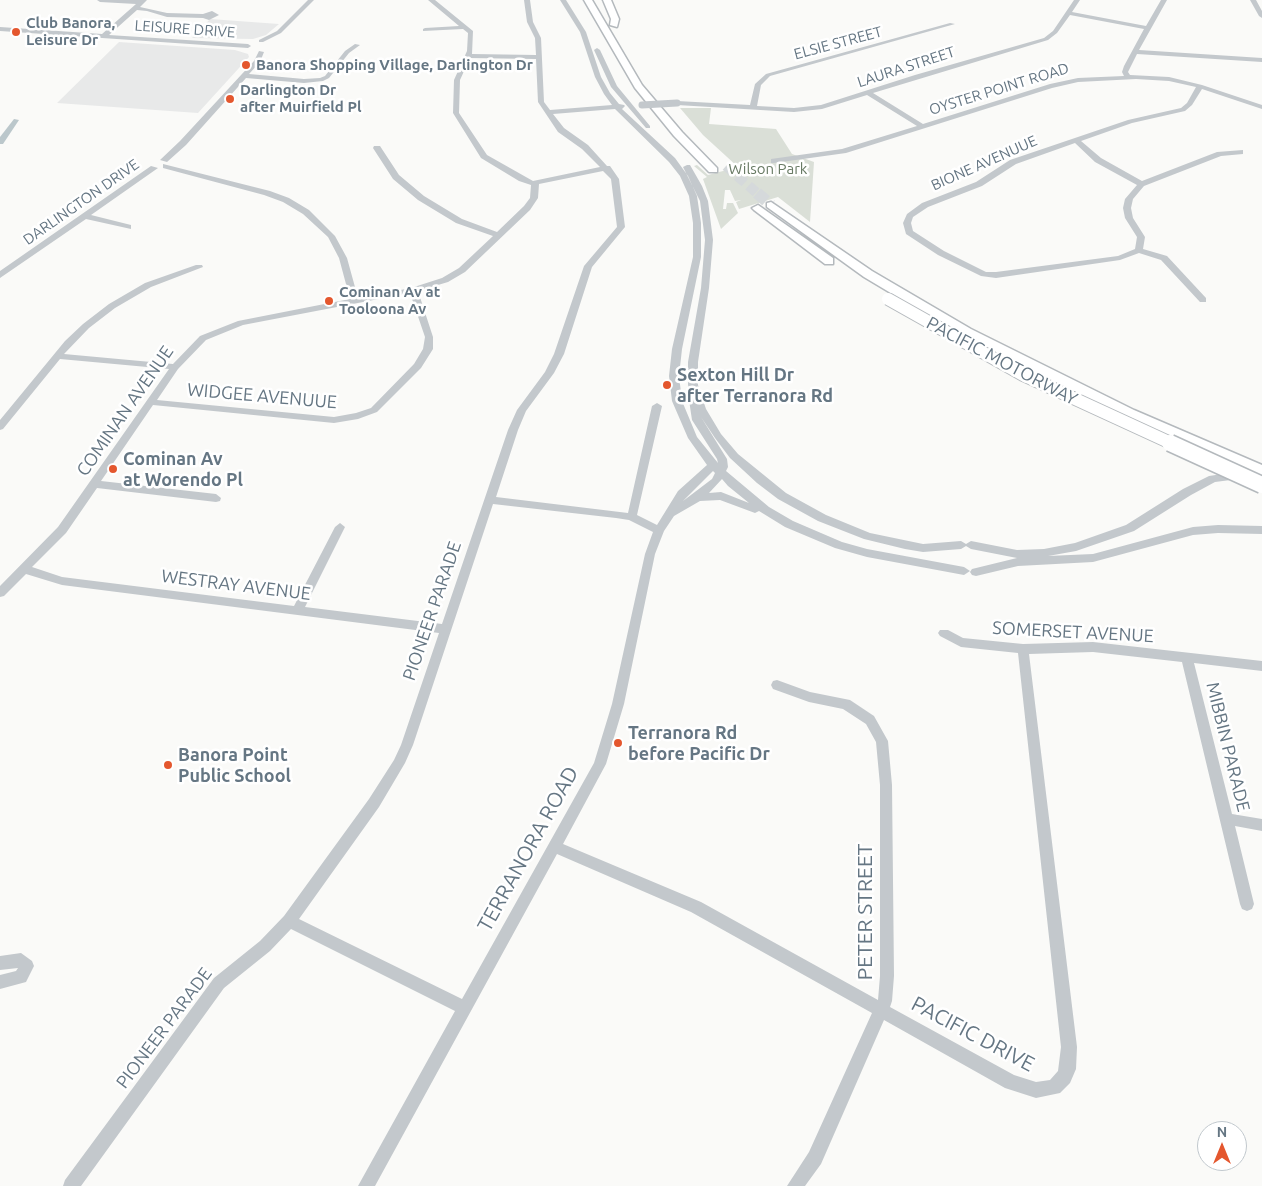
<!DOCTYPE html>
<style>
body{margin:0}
#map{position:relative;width:1262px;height:1186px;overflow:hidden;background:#fafaf8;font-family:Ubuntu,sans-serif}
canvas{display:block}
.north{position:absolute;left:1197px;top:1121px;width:50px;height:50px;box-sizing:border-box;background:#fff;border:1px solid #c1c8cd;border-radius:50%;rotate:0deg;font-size:14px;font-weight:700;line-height:20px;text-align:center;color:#657683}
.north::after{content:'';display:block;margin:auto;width:18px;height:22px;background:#e4572e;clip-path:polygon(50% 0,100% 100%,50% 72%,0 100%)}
</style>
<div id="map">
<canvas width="1262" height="1186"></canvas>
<div class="north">N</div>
</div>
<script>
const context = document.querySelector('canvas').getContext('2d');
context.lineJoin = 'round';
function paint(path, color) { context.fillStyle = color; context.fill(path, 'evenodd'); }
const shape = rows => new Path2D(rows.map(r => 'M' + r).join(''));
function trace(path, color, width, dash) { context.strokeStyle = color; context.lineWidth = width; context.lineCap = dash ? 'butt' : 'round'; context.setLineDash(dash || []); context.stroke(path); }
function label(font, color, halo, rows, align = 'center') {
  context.font = font + ' Ubuntu,sans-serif'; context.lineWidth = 5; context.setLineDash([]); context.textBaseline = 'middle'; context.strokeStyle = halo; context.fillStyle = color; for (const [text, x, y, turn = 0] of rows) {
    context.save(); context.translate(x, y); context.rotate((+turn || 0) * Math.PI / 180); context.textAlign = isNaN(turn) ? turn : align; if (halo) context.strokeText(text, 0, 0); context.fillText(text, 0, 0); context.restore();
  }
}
paint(shape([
 [210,19,279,24,266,35,253,39,192,38],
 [119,42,235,50,248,54,249,57,198,113,57,103]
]), '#e8e9e9');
paint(shape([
 [680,108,711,108,709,124,776,129,792,154,814,162,810,222,778,197,739,209,736,202,741,200,735,201,730,190,725,190,723,209,726,209,727,203,733,203,738,213,721,229,703,179,707,177,694,166,697,165,708,175,738,167,703,135]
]), '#dadfd7');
paint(shape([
 [14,119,19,120,3,144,0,144,0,137,14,119]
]), '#bbc7cb');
trace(shape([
 [726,166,758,194]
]), '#d5d9db', 10, [10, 5]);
trace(shape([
 [757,193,771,205]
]), '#d5d9db', 12, [12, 6]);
const highway = shape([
 [584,0,592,0,642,85,682,132,717,168,717,172,709,172,674,136,635,88,584,0],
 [603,0,611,0,619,19,617,27,610,25,611,19,603,0],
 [771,202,872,271,971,329,1134,410,1262,465,1262,476,1124,416,961,335,864,277,767,207,767,203,771,202],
 [758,205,833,258,833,264,825,264,754,210,752,208,758,205]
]);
trace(highway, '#b4b9bd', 3);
paint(shape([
 [97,0,147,0,140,7,167,13,203,14,212,11,219,15,209,20,203,18,167,17,147,11,137,10,109,35,248,44,251,46,248,48,0,31,0,27,102,34,136,4,100,2,97,0],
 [308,0,314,0,281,33,263,42,259,42,259,40,277,31,308,0],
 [428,0,435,0,473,31,472,54,536,55,535,38,527,22,524,0,530,0,533,22,541,38,544,102,550,110,612,105,604,94,595,77,580,32,560,0,566,0,586,32,601,77,610,93,619,104,624,105,625,106,622,109,675,158,688,176,697,196,701,223,701,257,682,349,679,376,682,401,697,437,718,463,717,459,692,420,689,400,692,397,688,385,688,362,701,288,705,240,700,201,683,167,687,165,690,165,702,186,708,201,713,240,709,288,698,362,698,385,706,409,721,434,738,454,786,493,826,515,870,533,923,544,961,541,966,544,971,541,1017,550,1044,549,1075,543,1126,525,1183,489,1209,476,1262,468,1262,476,1215,482,1191,495,1134,531,1076,551,1048,556,1093,554,1193,527,1218,525,1262,526,1262,534,1218,533,1193,535,1093,562,1018,566,976,576,972,575,970,572,972,569,1017,558,971,549,966,546,961,549,923,552,905,549,864,539,818,521,778,499,757,483,730,458,715,438,701,417,727,459,728,467,726,471,769,507,793,521,842,542,867,549,964,567,970,571,964,575,867,557,835,548,785,527,759,511,755,513,720,500,700,501,674,516,664,531,655,554,624,704,606,764,563,844,701,902,878,1000,880,976,880,785,876,742,866,724,843,709,809,702,773,689,771,685,773,681,777,680,810,692,850,700,874,716,888,741,892,785,894,976,892,1001,890,1007,1014,1075,1036,1082,1050,1080,1058,1071,1061,1047,1018,653,961,647,940,636,938,633,940,630,948,630,963,638,1023,644,1093,642,1262,661,1262,671,1194,663,1232,814,1262,819,1262,831,1235,826,1254,904,1252,909,1247,911,1242,909,1240,904,1182,662,1093,652,1029,654,1077,1047,1076,1069,1070,1083,1060,1093,1036,1098,1005,1088,884,1020,821,1164,805,1186,787,1186,809,1152,872,1013,691,912,557,854,375,1186,358,1186,455,1011,291,929,270,951,224,988,81,1186,63,1186,65,1180,214,978,260,941,284,916,369,799,394,760,401,745,439,633,62,585,26,574,4,596,0,597,0,586,58,527,169,369,60,359,3,429,0,430,0,420,65,341,83,324,109,304,145,283,196,265,202,265,203,267,151,287,115,308,89,328,64,354,173,364,200,336,238,321,350,299,339,258,328,237,303,214,283,202,264,195,163,168,163,164,270,191,289,198,309,210,335,236,347,258,358,298,411,288,442,278,459,268,493,236,456,223,418,200,393,179,373,148,374,146,380,146,399,175,424,196,462,219,497,232,524,206,530,198,531,185,519,181,481,158,453,113,454,80,467,51,468,33,463,29,423,31,423,29,425,28,459,26,428,0],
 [470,58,536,59,538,102,558,132,582,149,600,167,533,181,487,155,459,113,460,80,470,58],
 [615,109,669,162,680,176,689,196,693,223,693,257,672,349,669,376,672,401,688,438,707,465,678,491,657,525,637,515,662,406,657,403,652,406,628,513,496,497,518,430,526,411,554,373,564,354,592,267,625,227,619,179,610,166,607,166,588,145,564,128,553,114,615,109],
 [603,171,611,179,617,227,584,266,554,354,545,372,517,410,508,430,442,624,305,607,345,527,340,523,335,527,294,606,62,577,32,567,66,533,97,488,216,502,220,501,221,498,216,494,101,481,153,405,334,423,358,419,377,412,421,368,433,349,433,337,418,291,448,282,465,272,530,210,538,198,539,184,603,171],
 [410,293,425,337,423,349,414,364,371,408,356,413,334,417,157,400,178,369,206,340,243,325,410,293],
 [713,471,715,473,712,479,683,501,713,471],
 [722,479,728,486,749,503,721,492,709,493,722,479],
 [493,504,616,518,629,520,653,532,645,554,612,704,594,763,462,999,299,919,379,807,405,763,413,745,493,504],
 [1074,0,1080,0,1072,12,1146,26,1161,0,1167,0,1139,50,1262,58,1262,62,1137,54,1128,72,1130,75,1169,77,1202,85,1262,105,1262,109,1202,89,1192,105,1185,111,1132,123,1081,141,1101,158,1142,181,1217,152,1243,150,1243,154,1221,156,1144,186,1133,199,1131,208,1133,218,1145,237,1143,249,1167,256,1206,298,1206,302,1200,302,1161,260,1139,253,1120,260,996,278,981,276,938,255,906,234,903,223,907,214,922,203,976,182,1010,160,1128,120,1181,108,1187,103,1196,87,1169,81,1136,79,1078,82,1052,88,846,153,774,163,771,163,771,159,842,149,917,126,867,95,822,109,794,112,677,105,674,103,677,101,750,105,755,84,766,74,950,23,955,24,770,76,761,85,757,106,794,108,821,105,915,75,1044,38,1053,31,1074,0],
 [1070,15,1144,29,1124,66,1122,72,1124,76,1078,78,1050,84,923,124,873,93,1048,40,1057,33,1070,15],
 [1075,143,1095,162,1137,185,1125,199,1123,208,1125,218,1137,237,1135,249,1118,256,996,272,986,272,944,251,913,231,911,223,913,217,928,207,982,186,1016,164,1075,143],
 [1250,0,1256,0,1262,11,1262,18,1259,16,1250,0],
 [355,44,360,45,349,53,329,78,323,81,304,83,246,78,186,145,167,162,160,160,180,141,254,61,259,51,264,52,260,62,249,74,304,79,320,78,325,76,345,51,355,44],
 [597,48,600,50,617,86,650,126,650,128,646,128,611,87,594,50,597,48],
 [151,166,158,168,91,215,131,225,131,229,86,219,0,278,0,271,151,166],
 [21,953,32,961,34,966,26,982,0,989,0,975,16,971,18,968,0,970,0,956,21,953]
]), '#c3c8cc');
paint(highway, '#fff');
const highwayBridgeFar1 = shape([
 [888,299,1023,375,1173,444]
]);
const highwayBridge = shape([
 [1170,443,1262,485]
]);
trace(highwayBridgeFar1, '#b4b9bd', 14, []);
trace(highwayBridge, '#b4b9bd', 19, []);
trace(shape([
 [642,105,677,103]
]), '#c3c8cc', 7);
trace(highwayBridgeFar1, '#fff', 12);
trace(highwayBridge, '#fff', 16);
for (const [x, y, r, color] of [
 [16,32,5,"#e4572e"],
 [246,65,5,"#e4572e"],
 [230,99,5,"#e4572e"],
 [329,301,5,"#e4572e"],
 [667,385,5,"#e4572e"],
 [113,469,5,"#e4572e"],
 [618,743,5,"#e4572e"],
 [168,765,5,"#e4572e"]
]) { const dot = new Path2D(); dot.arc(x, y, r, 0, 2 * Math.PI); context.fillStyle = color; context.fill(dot); trace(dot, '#fff', 2); }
label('bold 15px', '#657683', '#fff', [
 ["Club Banora,",26,23],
 ["Leisure Dr",26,40],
 ["Banora Shopping Village, Darlington Dr",256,65],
 ["Darlington Dr",240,90],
 ["after Muirfield Pl",240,107],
 ["Cominan Av at",339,292],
 ["Tooloona Av",339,309]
], 'left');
label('15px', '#657683', '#fff', [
 ["LEISURE DRIVE",185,29,4],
 ["ELSIE STREET",838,43,-15],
 ["LAURA STREET",906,67,-18],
 ["OYSTER POINT ROAD",999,89,-17],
 ["BIONE AVENUUE",984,163,-24],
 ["DARLINGTON DRIVE",81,202,-35]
]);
label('15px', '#687a64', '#fff', [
 ["Wilson Park",768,169]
]);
label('18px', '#657683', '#fff', [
 ["PACIFIC MOTORWAY",1002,361,28],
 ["WIDGEE AVENUUE",262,396,5],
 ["COMINAN AVENUE",125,411,-55],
 ["WESTRAY AVENUE",236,585,7],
 ["PIONEER PARADE",432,611,-71],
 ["SOMERSET AVENUE",1073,632,3],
 ["MIBBIN PARADE",1228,747,76],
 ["PIONEER PARADE",164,1028,-53]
]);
label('bold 18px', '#657683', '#fff', [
 ["Sexton Hill Dr",677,375],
 ["after Terranora Rd",677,396],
 ["Cominan Av",123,459],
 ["at Worendo Pl",123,480],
 ["Terranora Rd",628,733],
 ["before Pacific Dr",628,754],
 ["Banora Point",178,755],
 ["Public School",178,776]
], 'left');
label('21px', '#657683', '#fff', [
 ["TERRANORA ROAD",528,849,-61],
 ["PETER STREET",865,912,-90],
 ["PACIFIC DRIVE",973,1034,28]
]);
</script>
